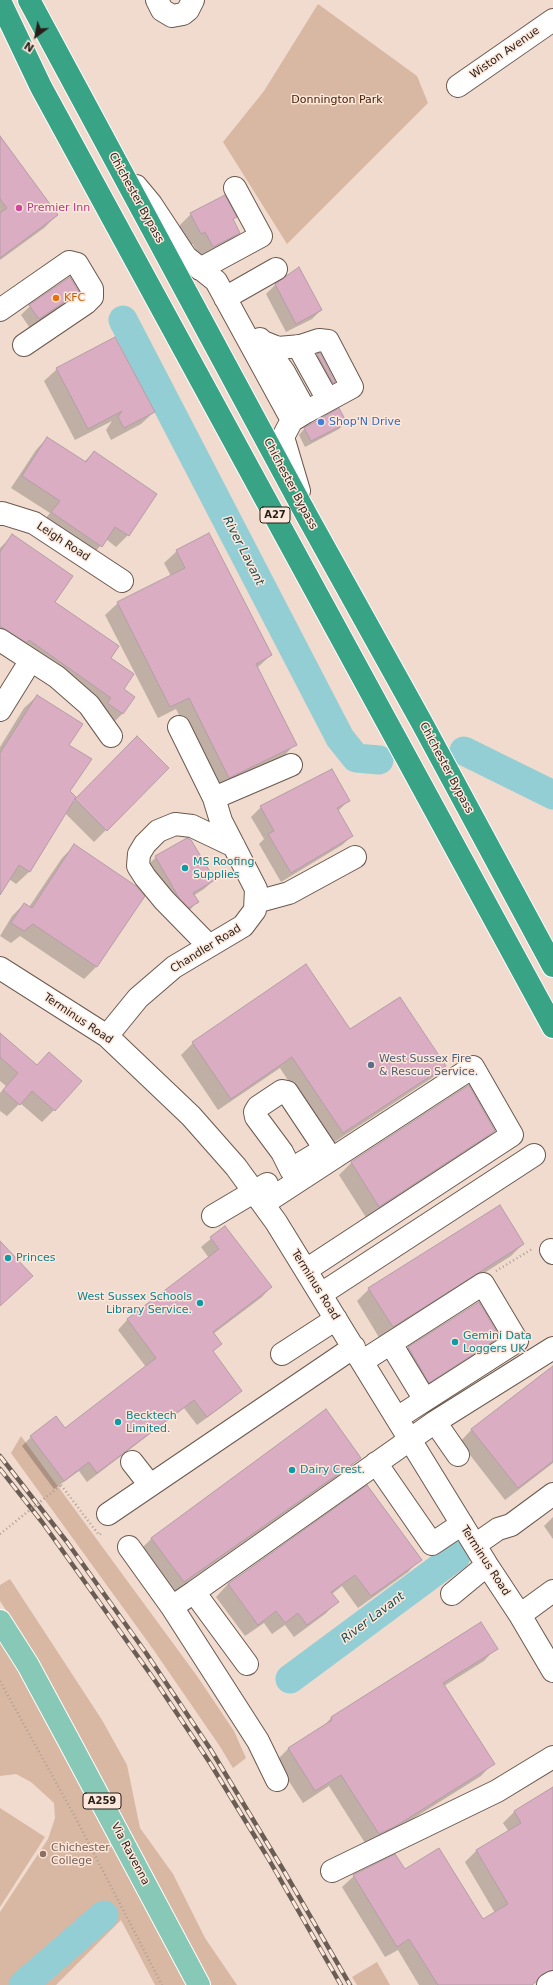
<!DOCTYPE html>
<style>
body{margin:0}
#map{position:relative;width:553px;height:1985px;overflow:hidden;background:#f0dbce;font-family:"DejaVu Sans",sans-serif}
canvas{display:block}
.north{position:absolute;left:16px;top:16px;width:40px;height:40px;-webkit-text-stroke:3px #fde8db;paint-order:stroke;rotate:212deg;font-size:11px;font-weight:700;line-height:16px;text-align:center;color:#261e19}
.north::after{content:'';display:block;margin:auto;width:14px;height:18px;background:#261e19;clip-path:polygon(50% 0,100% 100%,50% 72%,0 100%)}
</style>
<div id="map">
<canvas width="553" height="1985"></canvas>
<div class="north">N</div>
</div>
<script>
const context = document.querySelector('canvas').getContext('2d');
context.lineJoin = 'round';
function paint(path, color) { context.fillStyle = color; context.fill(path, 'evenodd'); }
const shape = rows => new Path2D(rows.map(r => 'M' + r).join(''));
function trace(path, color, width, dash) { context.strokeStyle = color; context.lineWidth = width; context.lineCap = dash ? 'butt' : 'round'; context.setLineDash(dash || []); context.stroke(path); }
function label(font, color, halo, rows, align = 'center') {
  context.font = font + ' "DejaVu Sans",sans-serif'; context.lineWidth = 3; context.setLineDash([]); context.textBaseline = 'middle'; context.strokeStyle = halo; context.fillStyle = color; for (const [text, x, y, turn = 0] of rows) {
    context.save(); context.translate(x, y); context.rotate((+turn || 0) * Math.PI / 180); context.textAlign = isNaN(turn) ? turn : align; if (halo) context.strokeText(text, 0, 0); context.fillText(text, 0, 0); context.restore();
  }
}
paint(shape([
 [318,4,417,76,428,103,287,244,223,142,264,91],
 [21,1436,197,1676,234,1731,246,1758,233,1768,219,1745,153,1649,11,1453],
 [10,1579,102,1720,127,1765,140,1828,173,1874,205,1938,237,1985,208,1985,37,1658,0,1601,0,1585],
 [0,1639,18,1670,188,1985,155,1985,121,1920,56,1985,0,1985,0,1912,48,1839,55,1818,54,1803,31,1782,16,1774,0,1776],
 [0,1808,45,1837,0,1907],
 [377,1962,390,1985,357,1985,352,1977]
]), '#d8b7a3');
paint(shape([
 [0,138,57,215,44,228,0,260],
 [191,214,235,217,232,220,239,233,226,245,200,259,193,244,189,246,179,226],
 [275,285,321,310,312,319,286,332,266,294],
 [78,292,69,301,30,328,21,315,30,306],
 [115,338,154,412,141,424,111,440,106,430,112,421,75,440,44,381,57,369],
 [320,354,334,382,331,385,314,358],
 [345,423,339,429,305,447,299,435,305,428],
 [47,438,84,462,94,452,156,494,128,535,116,547,106,539,90,558,41,524,50,513,11,488,36,450],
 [12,536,54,602,109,658,122,690,122,714,110,726,0,646,0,548],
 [177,551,271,655,257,668,295,744,283,757,217,790,176,709,158,718,105,615,118,603,171,576,164,563],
 [37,696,68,745,68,791,72,803,137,738,168,768,94,842,65,813,29,872,16,884,9,879,0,893,0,747,24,708],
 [348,801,338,811,352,836,342,845,281,882,259,844,264,839,251,817,261,807],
 [74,846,144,896,96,967,84,979,20,936,11,943,0,936,12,916,24,904,29,907,62,858],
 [156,857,214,880,204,889,193,896,197,902,188,912,146,867],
 [350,1030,444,1066,432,1078,330,1145,280,1068,218,1110,181,1055,193,1043],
 [0,1040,54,1110,42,1122,20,1103,7,1116,0,1111,0,1093,6,1086,0,1081],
 [468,1086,494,1131,482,1143,367,1219,339,1175,351,1163],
 [225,1227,271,1287,262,1297,213,1334,221,1344,212,1352,241,1391,231,1400,197,1425,184,1408,87,1482,79,1471,54,1489,22,1446,31,1437,64,1429,146,1367,118,1330,127,1320,209,1258,201,1247],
 [523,1244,511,1256,380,1339,357,1301,369,1289],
 [479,1303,499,1337,486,1349,416,1394,396,1360,408,1348],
 [553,1367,553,1463,505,1500,460,1442,472,1429],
 [326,1410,360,1458,349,1468,173,1592,141,1549,151,1539],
 [367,1487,420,1559,408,1572,358,1608,342,1586,332,1594,337,1602,325,1614,294,1637,285,1625,272,1634,264,1623,245,1636,216,1597,228,1584],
 [553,1517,553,1539,544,1526],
 [480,1623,496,1648,484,1661,444,1686,493,1763,481,1776,382,1838,367,1846,329,1786,303,1803,276,1761,288,1749,322,1728,331,1718],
 [553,1788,553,1975,543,1981,535,1982,532,1985,419,1985,398,1950,385,1957,342,1887,354,1876,404,1871,483,1921,495,1913,465,1862,476,1851,509,1832,503,1823,515,1811]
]), '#0003');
trace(shape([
 [123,320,340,738,356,758,379,760],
 [464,751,553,795],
 [290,1679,456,1556],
 [23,1985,104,1915]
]), '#94ced5', 29);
const building = shape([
 [0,136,58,215,0,258,0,213,7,208,0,199,0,136],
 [225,195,237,217,233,219,240,233,213,247,205,232,201,234,190,213,225,195],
 [299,267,322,310,296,324,275,284,299,267],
 [70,277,79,292,39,319,29,305,70,277],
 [115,337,155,412,124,428,118,417,122,411,88,429,56,368,115,337],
 [320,353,335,382,333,383,317,354,320,353],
 [339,408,347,423,311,441,304,428,339,408],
 [47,437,86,462,94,451,157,494,129,536,115,527,102,547,51,512,60,501,22,476,47,437],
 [209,533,272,655,256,664,297,745,229,778,189,698,170,707,117,602,185,568,176,550,209,533],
 [12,534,73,576,55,602,119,646,111,658,134,674,124,689,135,697,123,714,107,703,111,698,29,640,27,643,0,626,0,552,12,534],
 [37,695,83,724,69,745,92,759,70,791,76,797,30,872,19,865,0,895,0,753,37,695],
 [137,736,169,768,107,831,75,799,137,736],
 [332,769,350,801,337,808,353,836,291,873,268,834,274,831,260,806,332,769],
 [187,838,191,840,215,880,193,893,199,902,189,908,179,898,155,856,187,838],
 [74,844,136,886,145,896,97,967,33,924,24,931,11,923,24,903,32,908,74,844],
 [306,964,350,1029,400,997,446,1066,343,1133,292,1057,231,1099,192,1042,306,964],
 [0,1033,37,1065,49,1052,82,1081,55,1111,32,1091,20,1105,3,1090,18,1073,0,1057,0,1033],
 [469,1085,495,1131,379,1207,351,1162,469,1085],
 [500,1205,524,1244,393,1327,368,1288,500,1205],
 [225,1226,272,1287,213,1332,222,1344,213,1351,242,1391,207,1417,194,1400,97,1473,89,1462,64,1481,30,1436,56,1416,65,1428,156,1358,127,1319,219,1249,210,1237,225,1226],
 [0,1241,33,1276,0,1306,0,1241],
 [479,1302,500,1337,429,1383,408,1347,479,1302],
 [553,1366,553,1461,518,1488,471,1429,553,1366],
 [326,1409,361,1458,184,1582,151,1538,326,1409],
 [367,1485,422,1560,371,1596,355,1575,331,1592,339,1602,307,1625,298,1613,285,1623,276,1611,258,1625,228,1584,367,1485],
 [481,1622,498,1649,443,1683,495,1764,396,1826,379,1834,341,1775,315,1791,288,1748,332,1720,331,1717,481,1622],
 [553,1787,553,1970,542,1974,536,1982,532,1985,438,1985,409,1939,397,1947,353,1875,395,1854,405,1869,439,1848,483,1919,508,1904,476,1850,521,1823,514,1811,553,1787]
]);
paint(building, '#daadc3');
trace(building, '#b39da7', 1);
const minor = shape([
 [157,0,162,10,172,16,183,14,188,10,193,0],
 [458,86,553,20],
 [136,186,151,204,186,257,216,281,292,420,283,437,299,491],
 [200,269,261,236,235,188],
 [225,298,276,269],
 [0,310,69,262,77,264,92,289,92,297,86,303,24,345],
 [260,339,284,372,306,412,293,420],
 [263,342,278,348,301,346,319,340,328,341,352,387,306,412],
 [298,346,328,400],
 [0,514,2,513,34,523,122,581],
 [0,640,57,677,89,705,111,736],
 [0,710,31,660],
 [179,727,214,798],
 [256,902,289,893,355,857],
 [209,946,164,900,145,877,138,866,139,854,145,844,158,831,175,824,192,826,234,846],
 [0,968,107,1036,191,1116,236,1167,276,1222,487,1565,520,1615,553,1671],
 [107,1036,138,998,174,967,243,926,255,910,256,889,221,821,214,798,291,765],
 [291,1170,282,1152,256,1117,255,1112,258,1107,282,1091,287,1092,325,1149,303,1162],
 [263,1204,473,1067,512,1135,306,1270],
 [213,1216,267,1184],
 [551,1250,553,1253],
 [321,1294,534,1155],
 [391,1344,425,1400],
 [282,1354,336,1319],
 [363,1361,483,1284,517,1341,397,1418],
 [458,1455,435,1422,553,1348],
 [132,1462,150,1485],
 [376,1463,432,1544,462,1524],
 [108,1514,354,1347],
 [475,1545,498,1529,511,1525,553,1494],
 [129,1547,172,1607],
 [194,1592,172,1607,258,1741,277,1780],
 [452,1594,487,1565],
 [520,1615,553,1591],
 [247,1664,194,1592,435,1422],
 [332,1871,497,1791,553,1757],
 [548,1985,553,1982]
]);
const major = shape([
 [0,1621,28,1665,69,1741,199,1985]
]);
const highway = shape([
 [29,0,307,516,422,723,553,966],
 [0,1,41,87,553,1027]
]);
trace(minor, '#6b594e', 24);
trace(major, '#fff', 24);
trace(highway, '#fff', 24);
trace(shape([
 [496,1271,532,1249],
 [61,1485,99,1535,103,1532],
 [0,1681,74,1815,162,1985]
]), '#af9e94', 2.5, [1, 3]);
trace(minor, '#fff', 22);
trace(major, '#88c8b6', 22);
trace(highway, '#38a485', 22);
const rail = shape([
 [0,1456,67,1542,146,1653,211,1750,284,1871,350,1985],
 [0,1469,42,1522,102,1606,158,1685,210,1763,268,1858,341,1985]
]);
trace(rail, '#695d55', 4.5);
trace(rail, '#fde8db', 3, [9]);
trace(shape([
 [0,1534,61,1485]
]), '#af9e94', 2.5, [1, 3]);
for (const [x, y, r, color] of [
 [19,208,4,"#d1479c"],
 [56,298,4,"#e8710a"],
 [321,422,4,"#3f7fe0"],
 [185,868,4,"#0f9aa8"],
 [371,1065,4,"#5c6f8a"],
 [8,1258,4,"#0f9aa8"],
 [200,1303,4,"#0f9aa8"],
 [455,1342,4,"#0f9aa8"],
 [118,1422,4,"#0f9aa8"],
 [292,1470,4,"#0f9aa8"],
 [43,1854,4,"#8d6e63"]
]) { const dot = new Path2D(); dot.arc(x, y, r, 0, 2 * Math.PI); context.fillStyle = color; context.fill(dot); trace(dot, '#fde8db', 1.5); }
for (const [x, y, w] of [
 [275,515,30],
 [102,1801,38]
]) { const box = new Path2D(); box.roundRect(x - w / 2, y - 8, w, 16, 3); context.fillStyle = '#fde8db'; context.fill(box); trace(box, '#261e19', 1); }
label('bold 10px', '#261e19', null, [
 ["A27",275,515],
 ["A259",102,1801]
]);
label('11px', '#261e19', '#fde8db', [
 ["Wiston Avenue",505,53,-35],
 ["Chichester Bypass",136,198,61],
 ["Chichester Bypass",290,484,62],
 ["Leigh Road",63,542,33],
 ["Chichester Bypass",446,768,62],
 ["Chandler Road",206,949,-32],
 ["Terminus Road",78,1019,34],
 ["Terminus Road",315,1285,58],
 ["Terminus Road",485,1561,57],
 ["Via Ravenna",130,1854,62]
]);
label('11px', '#472002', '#fde8db', [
 ["Donnington Park",337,100]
]);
label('11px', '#b23c85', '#fde8db', [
 ["Premier Inn",27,208]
], 'left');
label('11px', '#c56008', '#fde8db', [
 ["KFC",64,298]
], 'left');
label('11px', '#366cbe', '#fde8db', [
 ["Shop'N Drive",329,422]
], 'left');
label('11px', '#0d838f', '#fde8db', [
 ["MS Roofing",193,862],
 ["Supplies",193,875],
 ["Princes",16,1258],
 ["West Sussex Schools",192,1297,"right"],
 ["Library Service.",192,1310,"right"],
 ["Gemini Data",463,1336],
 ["Loggers UK",463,1349],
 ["Becktech",126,1416],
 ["Limited.",126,1429],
 ["Dairy Crest.",300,1470]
], 'left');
label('11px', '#4e5e75', '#fde8db', [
 ["West Sussex Fire",379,1059],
 ["& Rescue Service.",379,1072]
], 'left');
label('11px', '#785e54', '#fde8db', [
 ["Chichester",51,1848],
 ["College",51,1861]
], 'left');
label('italic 12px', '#174b50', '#fde8db', [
 ["River Lavant",243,551,63],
 ["River Lavant",373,1618,-37]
]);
</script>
